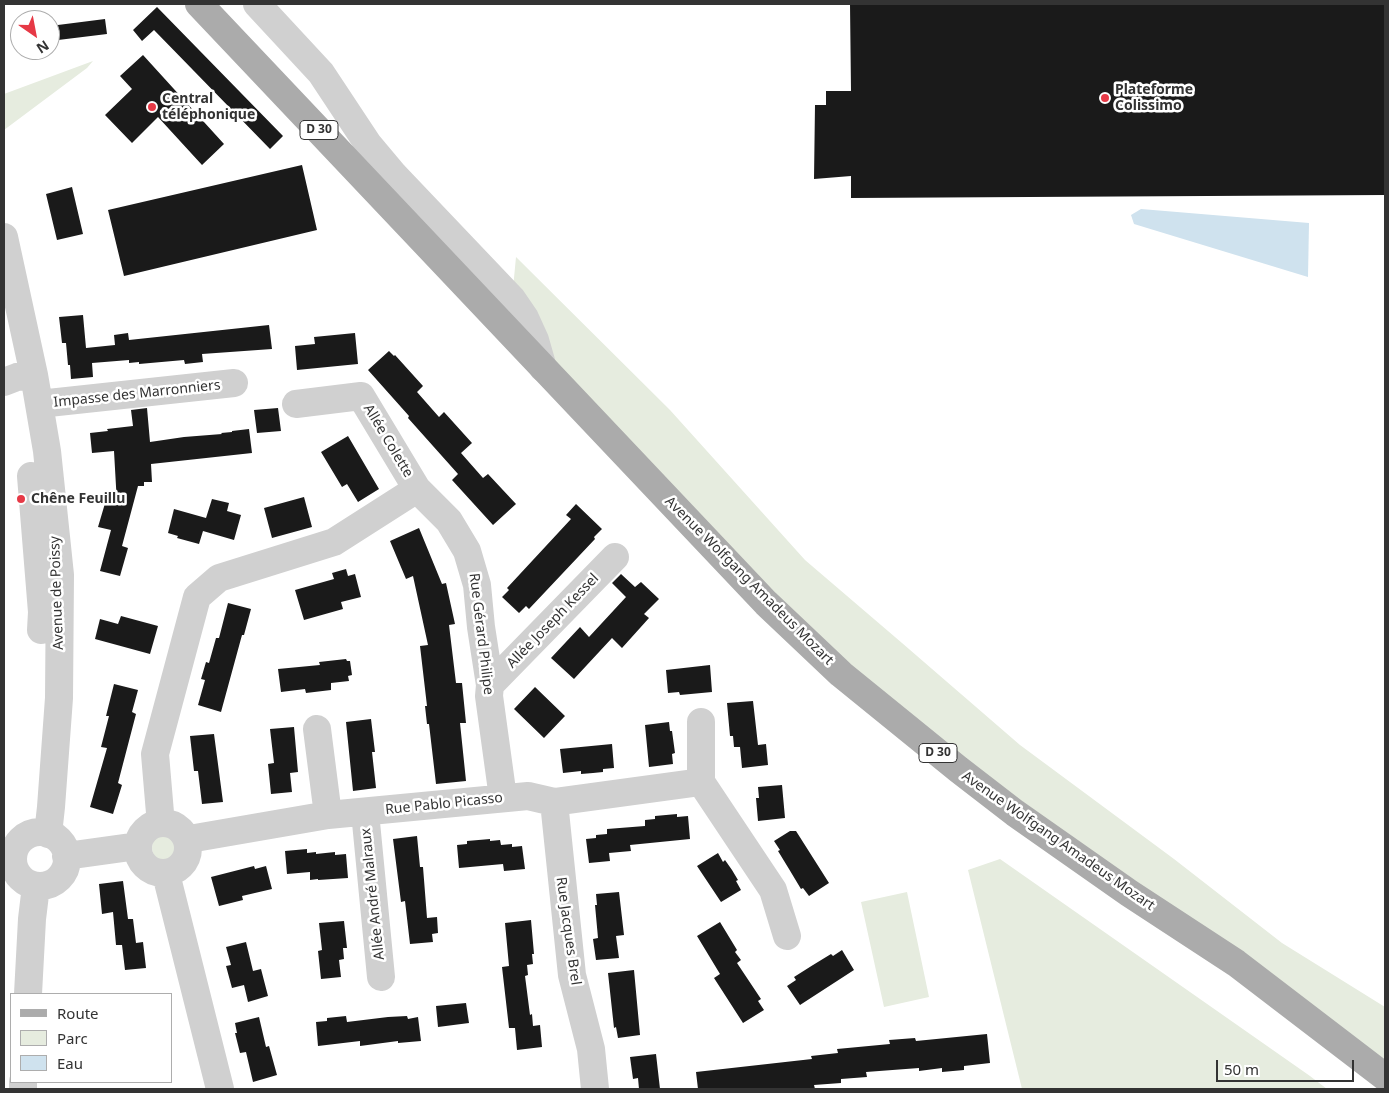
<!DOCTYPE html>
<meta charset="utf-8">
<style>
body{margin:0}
#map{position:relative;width:1389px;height:1093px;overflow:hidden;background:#fff;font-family:"Noto Sans",sans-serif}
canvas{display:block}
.frame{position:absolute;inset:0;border:5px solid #333;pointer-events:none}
.legend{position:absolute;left:10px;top:993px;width:162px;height:90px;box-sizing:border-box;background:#fff;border:1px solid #adadad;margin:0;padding:6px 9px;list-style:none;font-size:15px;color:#333}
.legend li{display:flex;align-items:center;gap:10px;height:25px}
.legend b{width:25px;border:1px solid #adadad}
.north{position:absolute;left:10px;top:10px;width:50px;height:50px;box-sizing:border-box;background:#fff;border:1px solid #adadad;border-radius:50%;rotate:147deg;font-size:14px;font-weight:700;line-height:20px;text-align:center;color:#333}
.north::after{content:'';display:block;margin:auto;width:18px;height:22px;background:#e63946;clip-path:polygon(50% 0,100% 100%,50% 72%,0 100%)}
.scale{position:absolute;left:1216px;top:1060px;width:138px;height:22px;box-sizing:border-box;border:2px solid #333;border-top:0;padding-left:6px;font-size:15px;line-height:18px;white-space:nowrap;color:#333;-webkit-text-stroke:4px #fff;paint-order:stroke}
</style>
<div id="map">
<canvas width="1389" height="1093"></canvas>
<div class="frame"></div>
<ul class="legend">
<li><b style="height:6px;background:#ababab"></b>Route</li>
<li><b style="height:14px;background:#e6ecdf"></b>Parc</li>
<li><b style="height:14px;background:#cfe2ee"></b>Eau</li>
</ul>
<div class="north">N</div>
<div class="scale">50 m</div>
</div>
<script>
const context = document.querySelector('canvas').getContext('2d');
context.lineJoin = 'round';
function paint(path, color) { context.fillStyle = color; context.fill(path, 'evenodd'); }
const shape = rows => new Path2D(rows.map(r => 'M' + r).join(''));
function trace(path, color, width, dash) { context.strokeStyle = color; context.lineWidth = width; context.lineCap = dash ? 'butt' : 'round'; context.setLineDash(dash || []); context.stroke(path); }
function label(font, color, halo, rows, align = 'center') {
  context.font = font + ' "Noto Sans",sans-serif'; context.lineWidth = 5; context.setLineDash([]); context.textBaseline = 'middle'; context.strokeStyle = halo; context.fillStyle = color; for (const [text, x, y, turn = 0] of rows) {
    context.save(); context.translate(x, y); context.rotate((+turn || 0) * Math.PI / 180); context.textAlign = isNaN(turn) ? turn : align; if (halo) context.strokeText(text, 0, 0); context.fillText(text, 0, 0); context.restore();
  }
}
paint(shape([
 [93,61,87,68,4,130,4,94],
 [516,257,670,410,805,560,902,643,1020,745,1174,859,1282,943,1385,1007,1385,1077,841,674,543,368,512,299],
 '152 848a14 14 0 1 1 28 0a14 14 0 1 1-28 0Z',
 [1000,859,1310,1076,1327,1089,1022,1089,968,870],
 [907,892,929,997,884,1007,861,902]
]), '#e6ecdf');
paint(shape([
 [1141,209,1309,223,1308,277,1134,224,1131,215]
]), '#cfe2ee');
paint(shape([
 [850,4,1385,4,1385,195,851,198,851,176,814,179,815,105,826,105,826,91,851,91],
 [157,7,283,136,270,149,154,30,142,41,133,30],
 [105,19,107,34,50,41,50,26],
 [143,55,224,144,202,165,158,117,132,143,105,115,132,89,120,76],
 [302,165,317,230,124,276,108,210],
 [72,187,83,234,57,240,46,194],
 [83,315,86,348,115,345,114,335,128,333,129,340,269,325,272,349,202,354,203,362,185,364,184,360,139,364,139,362,129,363,129,360,92,363,93,377,71,379,70,365,68,365,66,343,62,343,59,317],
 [355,333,358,364,297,370,295,346,315,344,314,337],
 [389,351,394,356,395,355,423,386,417,392,439,417,444,412,472,443,461,453,483,478,488,474,516,504,493,525,452,480,458,474,408,418,409,416,368,370],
 [147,408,150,442,184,437,222,434,221,433,232,432,232,431,249,429,252,453,151,464,152,482,144,482,144,486,138,486,122,546,128,548,120,576,100,571,111,530,98,527,106,500,117,504,114,451,92,453,90,433,108,431,107,429,133,426,131,410],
 [278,408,281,431,257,433,254,410],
 [348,436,379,489,358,502,347,484,342,487,321,452],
 [304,497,312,527,272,538,264,508],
 [212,499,229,503,227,511,241,515,234,540,203,531,199,544,177,538,178,536,168,533,174,509,206,518],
 [576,504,602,529,594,537,595,539,529,609,526,606,519,613,502,597,509,590,507,588,571,519,566,515],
 [419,528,442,584,446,583,455,624,449,625,456,683,462,683,466,723,460,723,466,781,436,784,429,724,427,724,425,706,427,706,420,646,428,645,413,576,406,579,390,541],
 [346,569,348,576,355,574,361,597,341,602,343,609,304,620,295,590,334,579,332,573],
 [621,574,635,587,641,582,659,599,644,614,649,618,622,648,612,638,574,679,551,658,580,627,589,637,626,597,612,583],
 [228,603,251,609,244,635,242,635,221,712,198,705,205,680,201,679,206,662,209,663,216,638,219,638],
 [121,616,158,626,150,654,95,639,100,619,118,624],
 [346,659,347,661,350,661,352,675,348,676,349,681,331,683,331,690,306,693,305,689,281,692,278,669,320,665,319,662],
 [710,665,712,692,680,695,679,692,668,693,666,670],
 [114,684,138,690,132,712,136,714,118,783,122,785,113,814,90,807,107,748,101,747,109,716,106,716],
 [535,687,565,716,544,738,514,709],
 [753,701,758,745,766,744,768,765,742,768,740,747,734,747,733,736,730,736,727,703],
 [371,719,375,752,372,752,376,788,353,791,346,722],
 [669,722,670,731,672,731,675,753,672,754,673,764,649,767,645,725],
 [294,727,298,772,290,773,292,792,271,794,268,764,274,763,270,729],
 [214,734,223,802,202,804,198,771,194,771,190,736],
 [612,744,614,768,603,769,603,772,593,773,581,774,581,771,563,773,560,749],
 [782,785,785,818,758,821,756,798,759,798,758,787],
 [677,814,677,817,688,816,690,839,630,845,631,851,609,853,610,861,589,863,586,839,596,838,596,835,607,834,607,829,645,826,645,820,655,819,655,816],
 [790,831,796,831,829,883,809,896,803,888,801,889,789,869,778,851,780,850,774,841],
 [417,836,420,867,423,867,427,918,437,917,438,933,432,934,433,942,410,944,405,901,401,902,393,839],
 [490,839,490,841,500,840,501,845,512,844,512,847,522,846,525,869,504,871,503,864,459,868,457,845,467,844,467,841],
 [307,849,307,853,316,852,316,854,335,852,335,855,346,854,348,878,318,880,318,879,310,880,310,872,287,874,285,851],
 [718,853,723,862,725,860,732,870,738,880,736,881,741,890,721,902,697,866],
 [254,866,255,869,266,866,272,889,242,896,243,900,219,906,211,877],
 [123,881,128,919,133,919,136,943,143,942,146,968,125,970,122,945,116,945,113,912,102,914,99,884],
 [619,892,624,935,616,936,619,958,596,960,593,939,598,938,595,905,597,905,596,894],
 [531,920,534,954,532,954,533,964,527,965,528,975,525,976,530,1015,532,1014,533,1026,540,1025,542,1047,517,1050,515,1028,509,1028,502,967,509,966,505,923],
 [344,921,347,948,343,948,344,959,339,960,341,977,321,979,318,951,322,950,319,923],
 [720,922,737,950,735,952,741,960,737,963,761,999,758,1001,764,1010,743,1023,714,978,720,974,697,936],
 [246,942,253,971,261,969,268,996,248,1002,244,985,232,988,226,966,231,965,226,947],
 [842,950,854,970,800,1005,787,986,796,980,794,977,813,965,831,954,833,956],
 [634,970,640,1035,618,1038,616,1027,614,1028,608,973],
 [466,1003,469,1023,438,1027,436,1006],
 [346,1016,347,1022,388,1017,407,1016,408,1019,418,1017,421,1041,398,1043,398,1041,360,1046,360,1041,318,1046,316,1022,327,1021,327,1018],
 [259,1017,266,1047,269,1046,277,1075,253,1082,246,1052,240,1053,235,1033,237,1033,235,1023],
 [987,1034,990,1063,964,1066,964,1070,942,1072,942,1068,919,1071,919,1068,866,1072,867,1077,841,1079,841,1083,814,1085,815,1089,698,1089,696,1072,812,1059,811,1056,838,1053,837,1049,890,1044,889,1040,915,1038,916,1041],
 [656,1054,660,1089,639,1089,638,1078,633,1079,630,1057]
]), '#1a1a1a');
trace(shape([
 [257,4,321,73,368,144,394,175,512,299,525,318,535,340,543,368],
 [4,237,34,375,39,404,47,451,60,575,59,698,51,807,48,834],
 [4,382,17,377,34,375],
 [39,404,234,383],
 [296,404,361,396,417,489],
 [31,476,42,612,41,630],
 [490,685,615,557],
 [701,722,701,782,773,890,787,936],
 [317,729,328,815],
 [554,802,572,975,591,1049,595,1089],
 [365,812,381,977],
 '138 848a25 25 0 1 1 50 0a25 25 0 1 1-50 0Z',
 [159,823,160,813,155,754,197,597,219,578,334,542,417,489,449,521,467,551,477,585,481,627,490,685,489,696,503,798],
 '13 859a27 27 0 1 1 54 0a27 27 0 1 1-54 0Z',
 [186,838,195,838,328,815,528,796,554,802,701,782],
 [66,856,138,846],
 [166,874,220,1089],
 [28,994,32,919,36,886],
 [23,1089,23,1082]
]), '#d0d0d0', 28);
trace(shape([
 [199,4,766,603,841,674,958,769,1015,813,1129,893,1236,963,1385,1077]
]), '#ababab', 28);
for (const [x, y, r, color] of [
 [1105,98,5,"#e63946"],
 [152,107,5,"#e63946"],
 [21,499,5,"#e63946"]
]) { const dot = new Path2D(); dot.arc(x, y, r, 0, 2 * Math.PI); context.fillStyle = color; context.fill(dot); trace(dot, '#fff', 2); }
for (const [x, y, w] of [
 [319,130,38],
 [938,753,38]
]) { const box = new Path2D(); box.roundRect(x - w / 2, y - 9.5, w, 19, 4); context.fillStyle = '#fff'; context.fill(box); trace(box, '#333', 1); }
label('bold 12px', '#333', null, [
 ["D 30",319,130],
 ["D 30",938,753]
]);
label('bold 14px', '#333', '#fff', [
 ["Plateforme",1115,90],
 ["Colissimo",1115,106],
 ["Central",162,99],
 ["téléphonique",162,115],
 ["Chêne Feuillu",31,499]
], 'left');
label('14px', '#333', '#fff', [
 ["Impasse des Marronniers",137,394,-6],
 ["Allée Colette",388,441,59],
 ["Avenue Wolfgang Amadeus Mozart",749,581,45],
 ["Avenue de Poissy",57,593,-92],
 ["Allée Joseph Kessel",553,621,-46],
 ["Rue Gérard Philipe",481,634,83],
 ["Rue Pablo Picasso",444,804,-6],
 ["Avenue Wolfgang Amadeus Mozart",1058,841,35],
 ["Allée André Malraux",373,894,-96],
 ["Rue Jacques Brel",568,931,82]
]);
</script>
